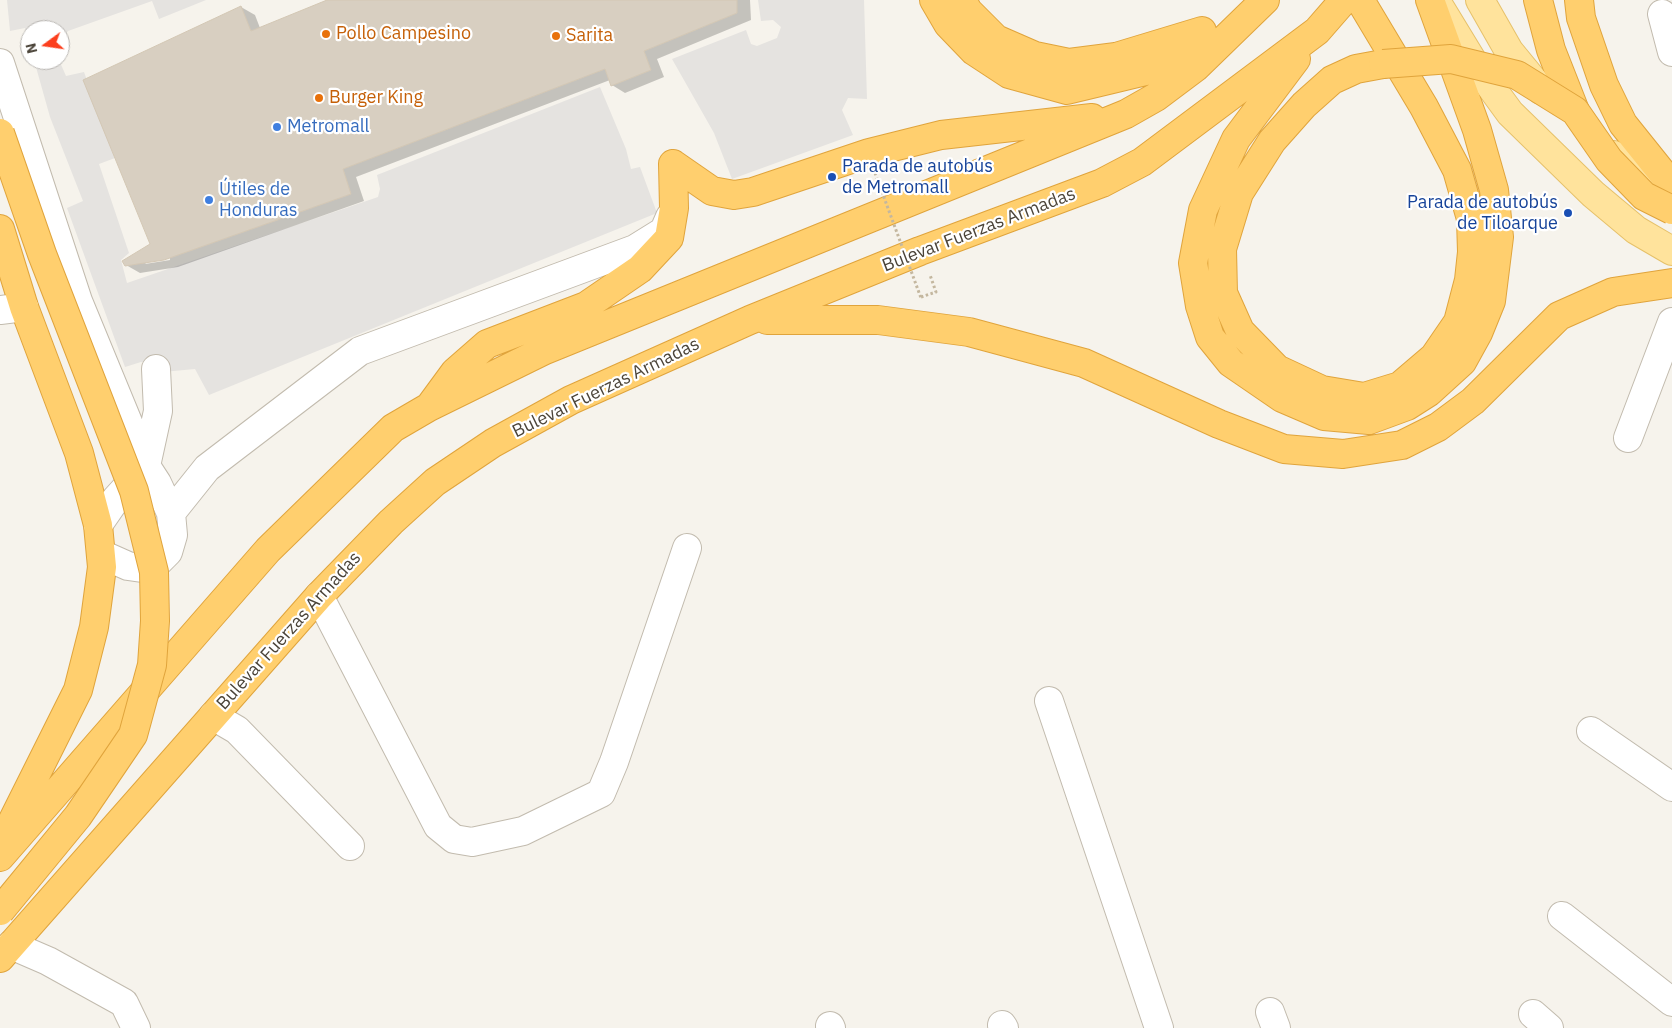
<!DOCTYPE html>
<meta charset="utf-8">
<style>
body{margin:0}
#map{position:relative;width:1672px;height:1028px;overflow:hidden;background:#f6f3ec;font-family:"IBM Plex Sans",sans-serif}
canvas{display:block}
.north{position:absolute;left:20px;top:20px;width:50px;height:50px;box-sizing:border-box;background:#fff;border:1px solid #b7b4b0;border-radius:50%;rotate:256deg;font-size:14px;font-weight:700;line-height:20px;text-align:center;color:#4b4439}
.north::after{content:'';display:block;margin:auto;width:18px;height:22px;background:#fc3f1d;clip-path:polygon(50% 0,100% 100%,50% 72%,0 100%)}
</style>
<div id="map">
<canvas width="1672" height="1028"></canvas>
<div class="north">N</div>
</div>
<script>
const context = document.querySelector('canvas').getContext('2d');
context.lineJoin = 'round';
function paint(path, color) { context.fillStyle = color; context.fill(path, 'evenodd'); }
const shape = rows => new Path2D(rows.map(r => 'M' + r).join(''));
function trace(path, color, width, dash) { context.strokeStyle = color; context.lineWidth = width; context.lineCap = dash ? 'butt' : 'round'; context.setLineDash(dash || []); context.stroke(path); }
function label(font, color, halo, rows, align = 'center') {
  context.font = font + ' "IBM Plex Sans",sans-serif'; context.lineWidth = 4.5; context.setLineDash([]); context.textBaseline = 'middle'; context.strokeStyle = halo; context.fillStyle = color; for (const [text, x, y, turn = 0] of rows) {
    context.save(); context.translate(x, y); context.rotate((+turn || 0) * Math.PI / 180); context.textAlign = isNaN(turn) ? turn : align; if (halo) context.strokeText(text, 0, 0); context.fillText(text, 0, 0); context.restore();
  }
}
paint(shape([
 [7,0,206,0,159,19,152,1,68,31,60,41,60,30,30,30,30,45,25,28,10,31],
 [758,0,864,0,867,99,848,98,842,110,853,135,732,179,714,133,672,59,746,30,751,44,757,46,777,38,781,27,773,20,761,21],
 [34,60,59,60,66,76,84,72,115,158,99,164,129,253,121,260,127,283,378,197,380,189,377,175,600,87,626,149,631,169,640,167,657,213,209,395,195,369,152,373,147,363,141,362,125,367,67,208,83,201,50,117]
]), '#e5e3e0');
paint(shape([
 [331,0,750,0,751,20,657,59,664,77,625,93,612,85,610,80,356,177,364,201,178,267,140,273,126,265,152,245,241,7,255,15,260,28],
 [170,258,170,260,145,264,148,261]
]), '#0003');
const building = shape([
 [327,0,737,0,737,13,644,51,651,70,611,86,605,69,343,169,351,194,164,260,125,266,122,261,150,244,83,80,241,6,251,31,327,0]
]);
paint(building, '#d8cfc1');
trace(building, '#d3c7b4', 1);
const minor = shape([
 [1662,14,1672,52],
 [0,63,78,301,146,466,157,483,171,513,173,535,168,552,157,563,142,568,128,566,101,554],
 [0,310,24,307],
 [1628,438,1672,322],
 [171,513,207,468,360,351,635,249,664,231,670,217],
 [98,525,116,499,146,466,158,411,156,369],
 [319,596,438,826,454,839,472,842,523,831,601,793,614,762,687,548],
 [1049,701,1159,1028],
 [213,716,237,730,350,846],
 [1591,731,1672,787],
 [1562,916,1672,1002],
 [11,945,48,961,124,1003,136,1028],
 [1270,1012,1276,1028],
 [1533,1014,1549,1028],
 [1002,1025,1004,1028],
 [830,1026,831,1028]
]);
const major = shape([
 [1480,0,1509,51,1541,90],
 [1439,6,1475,65,1510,113,1593,194,1636,230,1672,251],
 [1614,155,1672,195]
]);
const highway = shape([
 [934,0,948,24,974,51,1009,74,1067,90,1146,71,1208,44],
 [962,0,968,11,996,39,1035,56,1069,63,1116,57,1202,31],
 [1360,0,1424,107,1457,170,1471,219,1472,252,1469,280,1458,322,1434,357,1400,386,1364,397,1322,390,1277,369,1240,331,1223,293,1222,249,1239,193,1272,141,1304,105,1332,80,1356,69,1383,64],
 [1538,0,1551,50,1575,111],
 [1579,0,1581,18,1604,85,1623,124,1672,185],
 [1296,59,1236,139,1203,210,1193,263,1200,306,1210,337,1231,363,1282,398,1324,416,1369,420,1407,406,1429,392,1462,362,1478,333,1491,301,1499,237,1494,190,1477,130,1430,0],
 [673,164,712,191,734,195,753,192,869,153,941,135,1092,118],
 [0,229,24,307,79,453,98,525,102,567,94,627,78,690,5,836],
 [767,320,878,320,969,332,1084,363,1219,424,1284,449,1343,454,1402,445,1438,427,1473,401,1559,316,1613,292,1672,283],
 [430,406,455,372,487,344,586,306,640,269,669,238,674,208,673,164],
 [0,857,268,550,393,428,429,407,545,350,1126,114,1156,97,1196,67,1265,0],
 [0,958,319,596,391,522,435,482,493,443,571,400,750,320,920,251,1102,183,1142,162,1317,31,1344,0]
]);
trace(minor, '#c2bbae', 30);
trace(major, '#e6c16a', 30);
trace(highway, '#e0a43c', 30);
trace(shape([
 [921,297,936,292,930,275]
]), '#c4b79f', 3, [2.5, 2.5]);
trace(minor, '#fff', 28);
trace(major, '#ffe39c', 28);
trace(highway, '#ffcf6e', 28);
const highwayBridge = shape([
 [1383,64,1451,59,1517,75,1575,111,1609,160,1644,196,1672,210],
 [0,133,42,254,134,491,154,572,155,621,152,665,133,735,78,816,0,911]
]);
trace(highwayBridge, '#e0a43c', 30, []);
trace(shape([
 [875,173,921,298]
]), '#c4b79f', 3, [2.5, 2.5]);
trace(highwayBridge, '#ffcf6e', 28);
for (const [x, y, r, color] of [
 [326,34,5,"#e8710a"],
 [556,36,5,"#e8710a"],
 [319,98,5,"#e8710a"],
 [277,127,5,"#3f7fe0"],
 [832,177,5,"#1a4fb4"],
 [209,200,5,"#3f7fe0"],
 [1568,213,5,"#1a4fb4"]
]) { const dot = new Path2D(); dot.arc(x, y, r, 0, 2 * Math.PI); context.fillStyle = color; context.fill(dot); trace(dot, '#fff', 2); }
label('18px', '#c56008', '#fff', [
 ["Pollo Campesino",336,34],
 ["Sarita",566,36],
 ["Burger King",329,98]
], 'left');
label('18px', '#366cbe', '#fff', [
 ["Metromall",287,127],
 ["Útiles de",219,190],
 ["Honduras",219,211]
], 'left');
label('18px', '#164399', '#fff', [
 ["Parada de autobús",842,167],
 ["de Metromall",842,188],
 ["Parada de autobús",1558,203,"right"],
 ["de Tiloarque",1558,224,"right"]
], 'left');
label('18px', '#4b4439', '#fff', [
 ["Bulevar Fuerzas Armadas",979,230,-21],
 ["Bulevar Fuerzas Armadas",606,388,-26],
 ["Bulevar Fuerzas Armadas",289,631,-48]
]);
</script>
